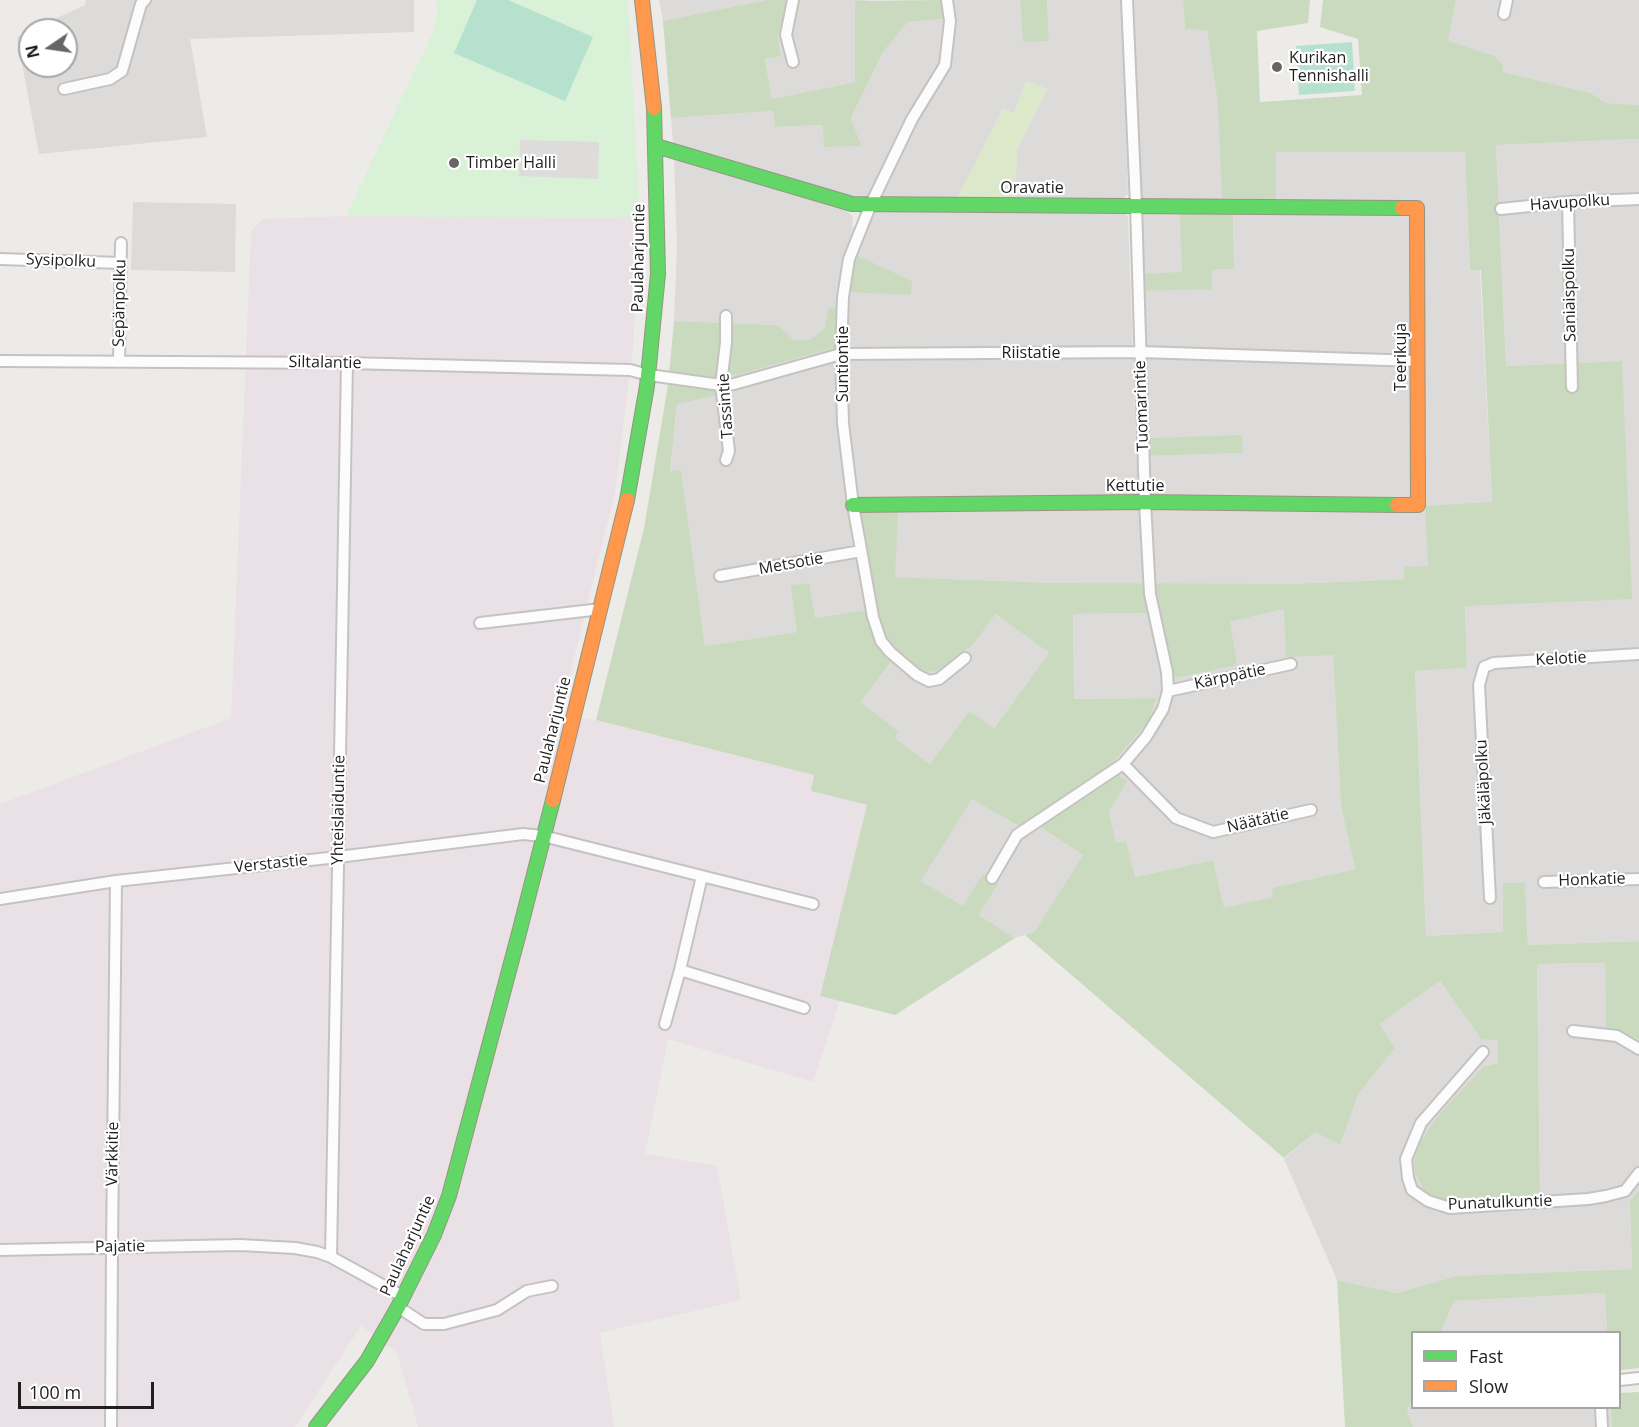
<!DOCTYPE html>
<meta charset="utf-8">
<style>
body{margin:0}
#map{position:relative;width:1639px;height:1427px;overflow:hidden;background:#edebe8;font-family:"Open Sans",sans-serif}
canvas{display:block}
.legend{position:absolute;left:1411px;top:1331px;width:210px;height:78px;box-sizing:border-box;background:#fff;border:2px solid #a5a5a5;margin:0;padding:8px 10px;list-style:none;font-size:18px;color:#1f1f1f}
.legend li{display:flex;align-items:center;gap:12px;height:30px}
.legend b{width:30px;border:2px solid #a5a5a5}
.north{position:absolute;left:18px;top:18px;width:60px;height:60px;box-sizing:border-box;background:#fff;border:2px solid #a5a5a5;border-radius:50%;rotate:257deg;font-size:16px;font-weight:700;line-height:24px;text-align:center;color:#1f1f1f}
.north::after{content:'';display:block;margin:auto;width:21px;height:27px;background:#676665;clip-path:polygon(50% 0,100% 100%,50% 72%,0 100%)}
.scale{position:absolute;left:18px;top:1382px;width:136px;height:27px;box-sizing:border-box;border:3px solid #1f1f1f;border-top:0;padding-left:8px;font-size:18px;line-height:21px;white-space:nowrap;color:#1f1f1f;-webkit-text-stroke:4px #fff;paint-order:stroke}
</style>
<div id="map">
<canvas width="1639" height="1427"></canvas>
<ul class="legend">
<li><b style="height:8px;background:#63d668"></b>Fast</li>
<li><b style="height:8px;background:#ff974d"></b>Slow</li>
</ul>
<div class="north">N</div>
<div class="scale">100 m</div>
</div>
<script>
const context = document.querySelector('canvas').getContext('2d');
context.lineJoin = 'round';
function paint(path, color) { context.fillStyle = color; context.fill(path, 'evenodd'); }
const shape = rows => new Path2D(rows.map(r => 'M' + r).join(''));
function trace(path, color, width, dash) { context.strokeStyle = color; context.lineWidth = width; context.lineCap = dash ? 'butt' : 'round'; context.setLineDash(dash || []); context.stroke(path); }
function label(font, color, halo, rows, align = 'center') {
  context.font = font + ' "Open Sans",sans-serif'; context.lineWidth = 4.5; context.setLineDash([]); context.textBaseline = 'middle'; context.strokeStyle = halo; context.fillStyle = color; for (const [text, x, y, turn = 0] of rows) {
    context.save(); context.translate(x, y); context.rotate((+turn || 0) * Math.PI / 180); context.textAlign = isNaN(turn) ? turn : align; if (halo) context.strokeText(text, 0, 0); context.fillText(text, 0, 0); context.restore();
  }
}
paint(shape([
 [86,0,414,0,414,32,190,39,207,137,39,154,17,37,30,31,30,66,66,66,66,30,31,30,85,5],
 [659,0,766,0,663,21],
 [787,0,872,0,855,2,855,82,772,99,765,58,781,55,778,37],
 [941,0,1020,0,1023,41,1049,41,1047,0,1121,0,1128,194,1121,200,1015,200,1017,149,1047,89,1026,81,1014,113,1003,109,957,199,866,199,824,190,673,145,671,118,773,111,775,127,823,125,860,146,851,118,883,52,908,22,943,19],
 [1134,0,1183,0,1185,29,1207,29,1218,104,1276,152,1465,151,1470,270,1480,269,1492,503,1428,566,1404,579,1290,584,1154,584,1148,456,1242,453,1242,436,1148,438,1143,291,1212,270,1234,269,1233,213,1182,273,1143,274],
 [1456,0,1639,0,1639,105,1606,103,1591,93,1503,72,1448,41],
 [1639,139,1639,941,1528,945,1525,883,1503,884,1504,932,1426,936,1415,671,1467,668,1465,606,1622,361,1506,366,1496,145],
 [674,159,847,211,853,217,852,227,865,232,875,212,894,211,1122,211,1128,217,1138,496,1143,584,1056,583,894,577,898,512,862,513,878,608,815,618,790,587,797,632,705,646,681,471,670,472,677,404,715,396,718,376,737,375,837,347,825,328,811,340,794,340,778,325,674,321,677,247],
 [133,202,236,204,235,272,131,270],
 [1284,609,1333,654,1341,806,1355,869,1272,888,1274,897,1224,909,1213,860,1134,877,1126,841,1116,843,1109,810,1107,768,1148,722,1157,698,1074,699,1073,614,1160,613,1174,678,1230,622],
 [996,614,1049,653,993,729,969,711,930,764,895,738,899,732,859,702,900,652,915,667,956,657,972,646],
 [972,798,1017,826,1026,820,1043,829,1083,855,1034,932,1015,938,979,915,998,884,983,875,963,907,921,881],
 [1605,963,1606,1028,1619,1030,1639,1040,1639,1190,1630,1201,1632,1269,1456,1276,1397,1293,1337,1280,1284,1159,1315,1132,1340,1145,1359,1093,1395,1048,1378,1024,1440,981,1481,1039,1498,1039,1498,1063,1436,1118,1421,1141,1414,1159,1415,1173,1423,1189,1540,1194,1537,964],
 [1605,1293,1607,1332,1441,1332,1454,1301],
 [1412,1399,1412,1408,1611,1408,1612,1427,1413,1427,1407,1411]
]), '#dcdbd9');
paint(shape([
 [346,216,640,218,633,348,615,493,560,715,596,720,815,775,811,791,867,805,820,996,840,1001,813,1082,668,1039,645,1154,717,1166,741,1300,600,1333,614,1427,418,1427,397,1353,361,1326,295,1427,0,1427,0,804,231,718,251,231,263,219]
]), '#eae1e7');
paint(shape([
 [1026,81,1047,89,1017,149,1015,200,957,199,1003,109,1014,113]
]), '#dbe8c9');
paint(shape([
 [766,0,787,0,778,37,781,56,765,59,772,99,855,82,855,1,941,0,943,19,908,22,883,52,851,118,861,146,824,147,823,125,775,127,773,111,671,118,663,21],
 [1020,0,1047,0,1049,41,1023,42],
 [1183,0,1310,0,1308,23,1257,31,1260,102,1362,95,1358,39,1320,27,1323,0,1456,0,1448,41,1494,56,1503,65,1503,72,1591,93,1606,103,1639,105,1639,139,1496,145,1506,366,1622,361,1632,599,1465,606,1467,668,1415,671,1426,936,1503,932,1503,883,1525,883,1528,945,1639,941,1639,1040,1619,1030,1606,1028,1605,963,1537,964,1540,1194,1451,1202,1434,1197,1423,1189,1415,1173,1414,1159,1421,1141,1436,1118,1483,1067,1498,1063,1498,1040,1481,1039,1440,981,1379,1024,1395,1048,1359,1093,1340,1145,1315,1132,1284,1158,1025,935,1034,932,1083,855,1043,829,1027,820,1018,826,972,799,921,881,963,906,983,874,998,884,979,915,1015,938,895,1015,820,996,867,805,811,791,814,775,596,720,644,528,668,385,674,321,778,325,794,340,810,340,825,328,828,309,839,306,837,347,737,375,719,376,715,396,677,404,670,471,681,470,705,646,797,632,790,586,809,583,815,618,878,608,861,513,898,512,895,577,1056,583,1290,584,1404,579,1404,567,1428,566,1425,506,1492,502,1481,270,1470,270,1465,152,1276,152,1276,199,1222,198,1218,105,1207,30,1185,29],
 [1284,609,1286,657,1333,655,1341,806,1355,869,1272,888,1273,897,1224,908,1213,860,1135,877,1126,841,1116,843,1109,811,1127,781,1108,768,1148,722,1157,698,1074,699,1073,614,1160,613,1174,678,1237,665,1230,622],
 [996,614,1049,653,994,728,969,711,930,764,895,738,899,732,860,702,899,652,915,667,925,672,936,671,972,646],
 [1233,213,1234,269,1212,270,1212,289,1143,291,1143,274,1182,272,1180,214],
 [858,256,912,281,911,295,849,292,851,276],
 [1242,435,1243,453,1148,456,1148,438],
 [1639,1190,1639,1368,1620,1370,1620,1332,1607,1332,1605,1293,1454,1301,1441,1332,1412,1332,1412,1399,1407,1411,1413,1427,1345,1427,1337,1280,1397,1293,1456,1276,1632,1269,1630,1201],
 [1639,1392,1639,1427,1612,1427,1611,1408,1620,1408,1620,1393]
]), '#cadabf');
paint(shape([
 [436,0,628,0,640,218,346,216,433,32,438,9]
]), '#d8f1d7');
paint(shape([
 [477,0,508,0,593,37,565,101,454,53],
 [1352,42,1355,91,1299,95,1296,46]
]), '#b6e1ce');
paint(shape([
 [520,140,599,142,598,179,519,176]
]), '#dddcdb');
const street = shape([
 [947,0,950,21,945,65,912,119,871,204,849,259,843,297,841,354,843,423,853,505,873,617,881,641,890,652,917,675,929,681,939,679,965,658],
 [1504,14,1507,0],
 [793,62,786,35,793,0],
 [64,89,110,79,122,71,141,4,145,0],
 [1568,202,1572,387],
 [1501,209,1568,202,1639,199],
 [0,259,121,263],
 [726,316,726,342,721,385,729,451,726,460],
 [0,361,347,363,630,370,649,375,721,385,734,384,841,354,1141,352,1418,361],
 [119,362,121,243],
 [720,576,861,551],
 [480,623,601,609],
 [1168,691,1291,664],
 [1123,764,1176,818,1213,832,1311,810],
 [992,878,1017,835,1123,764,1146,737,1163,709,1168,691,1167,672,1150,594,1145,502,1136,205,1127,0],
 [1544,882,1639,879],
 [1490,898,1479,685,1484,667,1494,663,1639,654],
 [0,899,116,881,338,857,523,834,543,836,813,904],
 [680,970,804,1008],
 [665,1024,680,970,702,876],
 [1573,1031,1617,1036,1639,1049],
 [1483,1052,1421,1123,1406,1159,1408,1178,1412,1190,1428,1201,1450,1208,1588,1199,1606,1196,1625,1191,1639,1173],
 [0,1250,240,1245,295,1248,317,1252,331,1257,404,1297],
 [331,1257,347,363],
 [398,1307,424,1324,444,1324,497,1310,527,1291,552,1286],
 [1620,1380,1639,1378],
 [1601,1408,1602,1427],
 [111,1427,112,1248,116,881]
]);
const fast = shape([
 [656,146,852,204,1402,208],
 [627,500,647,386,658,274,654,108],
 [853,505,1145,502,1397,505],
 [316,1427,367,1361,398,1307,434,1235,449,1196,519,933,553,800]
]);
const slow = shape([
 [642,0,654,108],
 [1397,505,1418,505,1417,208,1402,208],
 [553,800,627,500]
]);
trace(street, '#c4c3c2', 14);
trace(fast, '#959681', 16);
trace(slow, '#959681', 16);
trace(street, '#fcfcfc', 10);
trace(fast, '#63d668', 14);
trace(slow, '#ff974d', 14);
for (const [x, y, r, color] of [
 [1277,67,6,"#676665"],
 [454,163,6,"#676665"]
]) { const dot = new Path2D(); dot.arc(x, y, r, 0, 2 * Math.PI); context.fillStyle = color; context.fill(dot); trace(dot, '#fff', 2); }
label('16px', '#1f1f1f', '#fff', [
 ["Kurikan",1289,58],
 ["Tennishalli",1289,76],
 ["Timber Halli",466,163]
], 'left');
label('16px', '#1f1f1f', '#fff', [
 ["Oravatie",1032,188],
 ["Havupolku",1570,203,-4],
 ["Paulaharjuntie",639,258,-89],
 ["Sysipolku",61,261,2],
 ["Saniaispolku",1570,295,-91],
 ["Sepänpolku",120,303,-89],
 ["Riistatie",1031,353],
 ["Teerikuja",1401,357,-90],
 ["Siltalantie",325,363,1],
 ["Suntiontie",843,364,-90],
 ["Tassintie",726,406,-94],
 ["Tuomarintie",1142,406,-92],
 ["Kettutie",1135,486],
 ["Metsotie",791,564,-10],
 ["Kelotie",1561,659,-3],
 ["Kärppätie",1230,677,-12],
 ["Paulaharjuntie",553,730,-76],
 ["Jäkäläpolku",1484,782,-93],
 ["Yhteislaiduntie",339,810,-89],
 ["Näätätie",1258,821,-13],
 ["Verstastie",271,864,-6],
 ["Honkatie",1592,880,-2],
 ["Värkkitie",113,1154,-89],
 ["Punatulkuntie",1500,1203,-2],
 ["Paulaharjuntie",408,1246,-65],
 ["Pajatie",120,1247,-1]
]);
</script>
